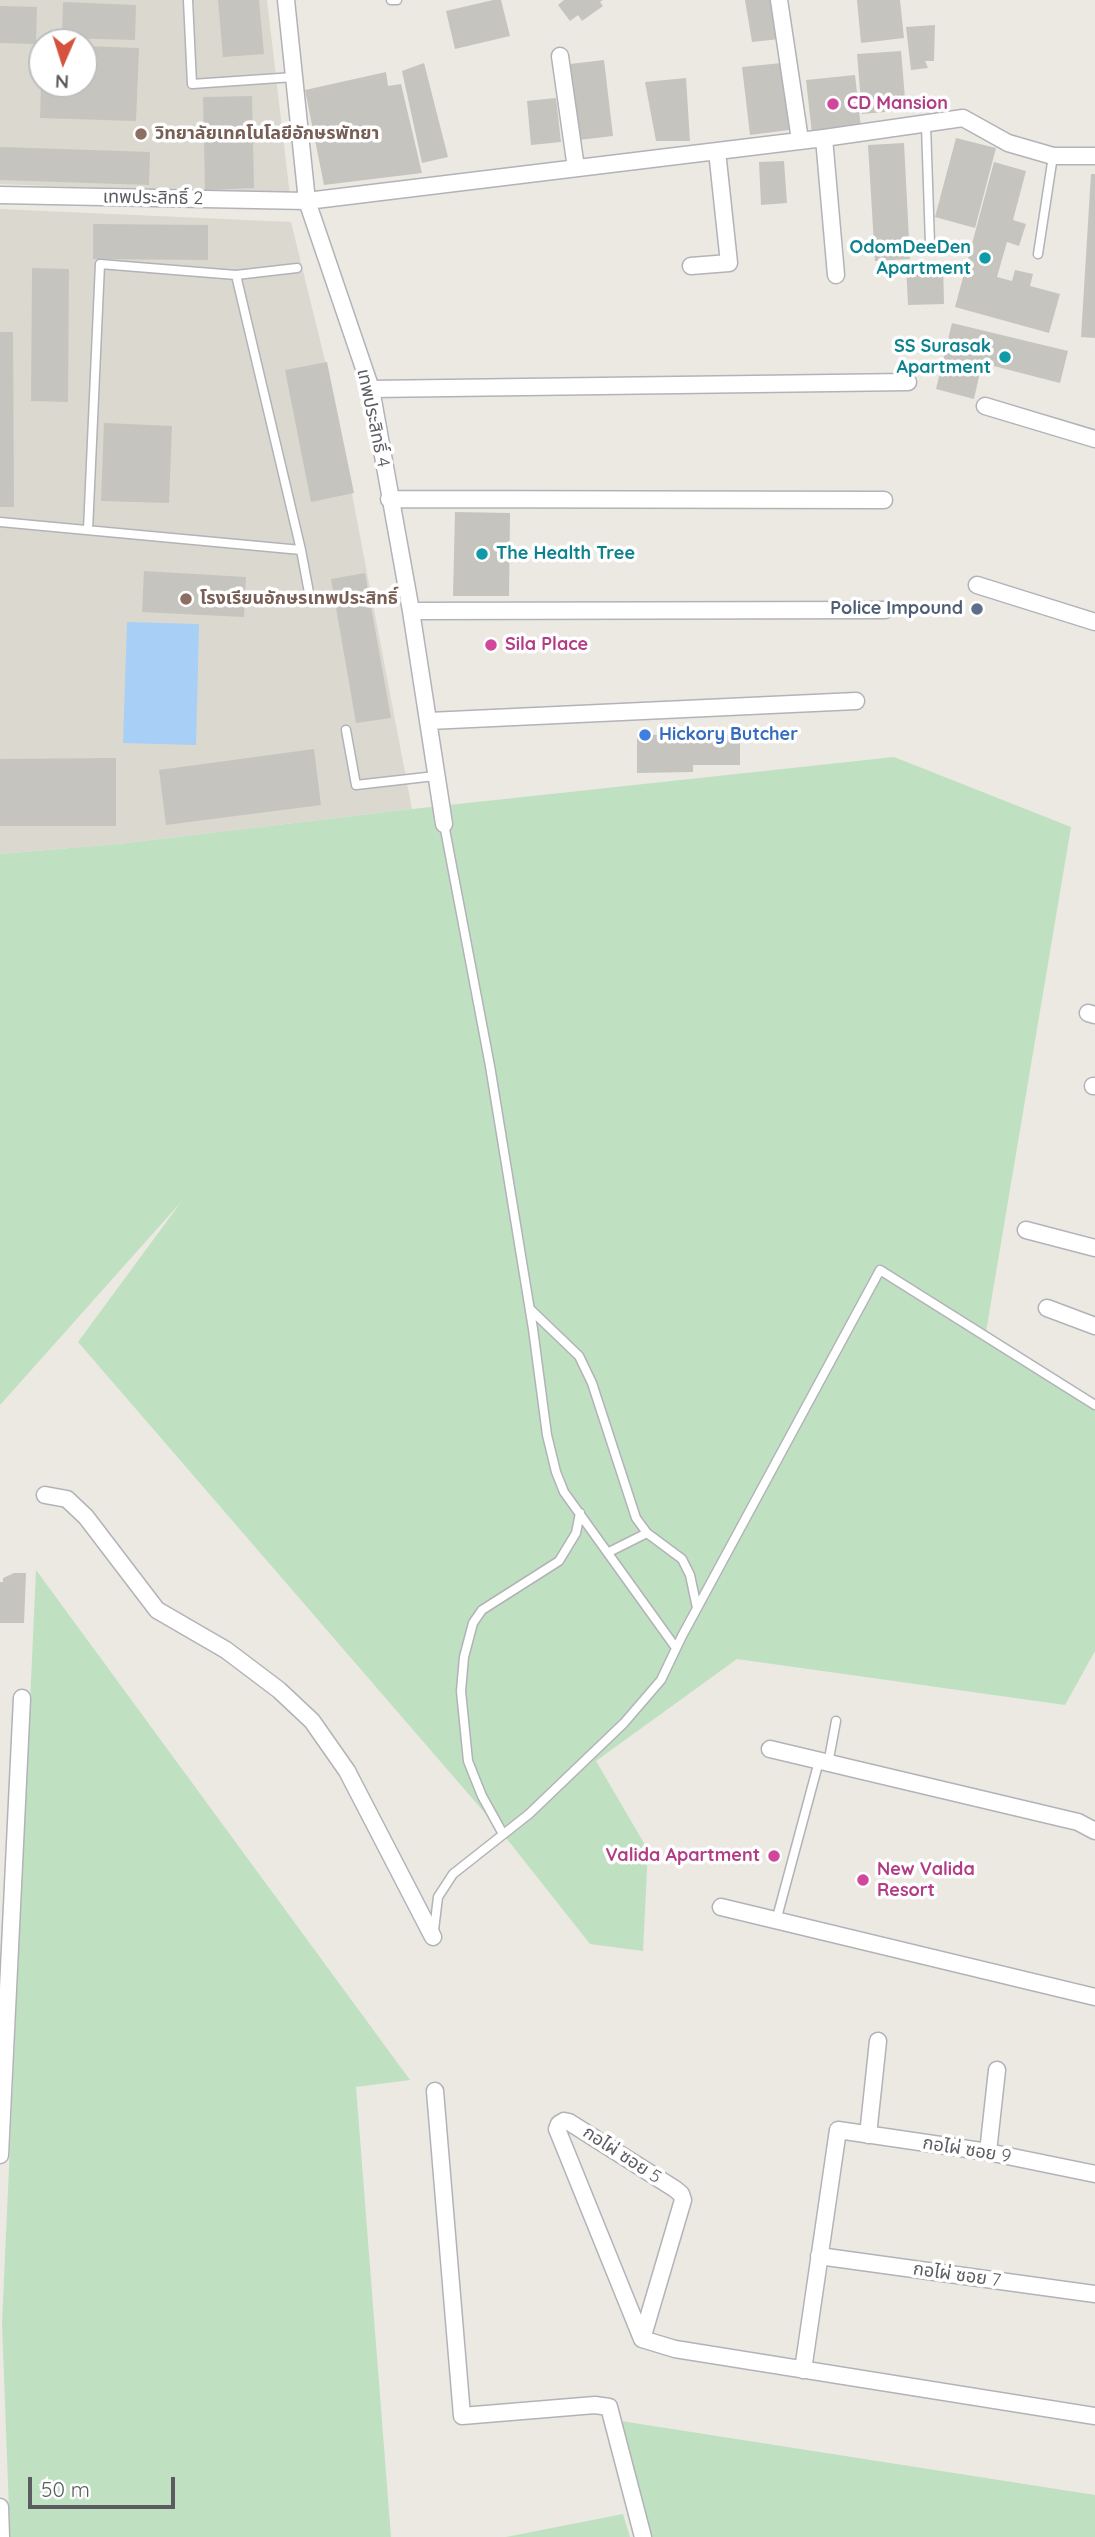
<!DOCTYPE html>
<meta charset="utf-8">
<style>
body{margin:0}
#map{position:relative;width:1095px;height:2537px;overflow:hidden;background:#ebe9e2;font-family:Quicksand,sans-serif}
canvas{display:block}
.north{position:absolute;left:28px;top:28px;width:70px;height:70px;box-sizing:border-box;background:#fff;border:2px solid #bdbec0;border-radius:50%;rotate:183deg;font-size:19px;font-weight:700;line-height:28px;text-align:center;color:#5a5c61}
.north::after{content:'';display:block;margin:auto;width:24px;height:32px;background:#d5533e;clip-path:polygon(50% 0,100% 100%,50% 72%,0 100%)}
.scale{position:absolute;left:28px;top:2477px;width:147px;height:32px;box-sizing:border-box;border:4px solid #5a5c61;border-top:0;padding-left:9px;font-size:21px;line-height:24px;white-space:nowrap;color:#5a5c61;-webkit-text-stroke:5px #fff;paint-order:stroke}
</style>
<div id="map">
<canvas width="1095" height="2537"></canvas>
<div class="north">N</div>
<div class="scale">50 m</div>
</div>
<script>
const context = document.querySelector('canvas').getContext('2d');
context.lineJoin = 'round';
function paint(path, color) { context.fillStyle = color; context.fill(path, 'evenodd'); }
const shape = rows => new Path2D(rows.map(r => 'M' + r).join(''));
function trace(path, color, width, dash) { context.strokeStyle = color; context.lineWidth = width; context.lineCap = dash ? 'butt' : 'round'; context.setLineDash(dash || []); context.stroke(path); }
function label(font, color, halo, rows, align = 'center') {
  context.font = font + ' Quicksand,"Noto Sans Thai",sans-serif'; context.lineWidth = 7; context.setLineDash([]); context.textBaseline = 'middle'; context.strokeStyle = halo; context.fillStyle = color; for (const [text, x, y, turn = 0] of rows) {
    context.save(); context.translate(x, y); context.rotate((+turn || 0) * Math.PI / 180); context.textAlign = isNaN(turn) ? turn : align; if (halo) context.strokeText(text, 0, 0); context.fillText(text, 0, 0); context.restore();
  }
}
paint(shape([
 [0,0,267,0,290,196,0,184],
 [42,42,84,42,84,84,42,84],
 [0,209,291,222,332,389,412,809,118,844,0,854]
]), '#dbd8d0');
paint(shape([
 [894,757,1071,827,986,1332,1095,1399,1095,1651,1065,1705,737,1659,596,1761,648,1850,643,1951,590,1944,503,1834,78,1342,181,1202,0,1405,0,854,118,844,412,809],
 [36,1570,410,2080,356,2087,391,2537,10,2537,2,2323],
 [621,2421,1095,2495,1095,2537,652,2537],
 [623,2514,630,2537,506,2537]
]), '#c0e0c2');
paint(shape([
 [127,622,199,624,196,745,123,743]
]), '#a8cff5');
paint(shape([
 [218,0,259,0,264,54,223,57],
 [493,0,501,0,510,36,455,49,446,11],
 [564,0,603,0,600,2,603,6,582,21,578,15,570,21,558,5],
 [745,0,774,0,780,39,752,42],
 [857,0,900,0,904,38,861,43],
 [63,2,136,5,135,40,62,38],
 [0,6,37,7,36,44,0,43],
 [935,25,934,61,925,61,928,68,911,70,906,27],
 [84,46,139,48,136,121,40,118,41,84,84,84],
 [901,51,906,110,862,114,857,54],
 [604,60,613,136,579,140,570,64],
 [424,63,448,157,422,163,402,71],
 [782,63,789,130,750,135,742,67],
 [386,72,388,86,401,84,422,173,324,185,305,90],
 [855,75,861,128,812,134,806,80],
 [686,78,690,141,656,141,645,82],
 [252,96,254,188,205,190,203,97],
 [556,98,561,142,531,145,527,101],
 [956,138,996,148,975,228,935,217],
 [904,143,910,259,875,261,868,145],
 [0,147,150,152,149,185,0,180],
 [784,161,787,203,761,205,759,162],
 [994,162,1026,171,1013,220,1026,224,1019,246,1007,242,997,277,1012,281,1015,270,1033,274,1030,286,1060,294,1049,333,955,307],
 [1091,174,1095,174,1095,338,1081,337],
 [93,224,208,225,208,260,93,259],
 [943,262,944,304,908,305,906,263],
 [32,268,69,269,68,402,31,401],
 [952,323,1068,351,1060,383,982,363,974,399,936,389],
 [0,332,13,332,14,507,0,507],
 [327,362,354,493,311,502,285,370],
 [104,423,172,426,169,503,101,501],
 [455,512,510,513,509,596,453,596],
 [144,571,246,577,244,617,142,612],
 [365,573,391,718,356,723,331,579],
 [740,734,740,765,693,765,693,772,637,773,637,735],
 [314,749,321,805,166,825,159,770],
 [116,758,116,826,0,826,0,759],
 [14,1573,26,1573,24,1623,0,1623,0,1582,3,1582,3,1578]
]), '#c6c4be');
const service = shape([
 [188,0,192,84,294,77],
 [391,0,397,0],
 [926,125,930,244],
 [1038,254,1053,156],
 [236,275,297,268],
 [0,522,301,550,310,598],
 [88,530,100,264,236,275,301,550],
 [346,730,356,785,435,776],
 [444,824,490,1066,533,1329,547,1435,556,1472,564,1492,676,1648],
 [530,1309,579,1356,592,1383,636,1518,647,1533,682,1559,690,1575,697,1608],
 [609,1552,647,1533],
 [828,1764,836,1721],
 [503,1834,482,1796,468,1761,461,1691,464,1657,473,1623,482,1610,559,1561,576,1533,580,1513],
 [776,1921,819,1761],
 [434,1930,438,1897,453,1874,529,1814,624,1723,661,1680,682,1636,880,1270,1095,1405]
]);
const minor = shape([
 [286,0,307,201,371,389,411,611,444,824],
 [779,0,800,140],
 [560,56,576,168],
 [824,138,836,275],
 [0,195,307,201,824,138,963,118,1008,143,1053,156,1095,156],
 [691,266,729,263,717,151],
 [371,389,908,382],
 [985,406,1095,439],
 [389,499,884,500],
 [977,585,1095,622],
 [411,611,885,610],
 [429,721,856,701],
 [1088,1013,1095,1015],
 [1093,1086,1095,1086],
 [1026,1230,1095,1248],
 [1047,1308,1095,1326],
 [45,1495,67,1499,86,1517,157,1610,226,1650,279,1690,312,1721,347,1771,433,1937],
 [770,1749,1078,1822,1095,1831],
 [721,1907,1095,1997],
 [435,2091,462,2416,595,2405,609,2407,643,2537],
 [868,2135,878,2041],
 [988,2152,997,2070],
 [0,2155,22,1698],
 [819,2256,1095,2294],
 [642,2339,683,2200,681,2194,675,2189,569,2122,564,2121,559,2124,557,2129,642,2339,675,2349,1095,2416],
 [803,2370,838,2130,988,2152,1095,2174],
 [0,2507,1,2537]
]);
trace(service, '#b2b3b8', 11);
trace(minor, '#b2b3b8', 19);
trace(service, '#fff', 8);
trace(minor, '#fff', 16);
for (const [x, y, r, color] of [
 [833,104,7,"#d1479c"],
 [141,134,7,"#8d6e63"],
 [985,258,7,"#0f9aa8"],
 [1005,357,7,"#0f9aa8"],
 [482,554,7,"#0f9aa8"],
 [186,599,7,"#8d6e63"],
 [977,609,7,"#5c6f8a"],
 [491,645,7,"#d1479c"],
 [645,735,7,"#3f7fe0"],
 [774,1856,7,"#d1479c"],
 [863,1880,7,"#d1479c"]
]) { const dot = new Path2D(); dot.arc(x, y, r, 0, 2 * Math.PI); context.fillStyle = color; context.fill(dot); trace(dot, '#fff', 2.5); }
label('bold 18px', '#b23c85', '#fff', [
 ["CD Mansion",847,104],
 ["Sila Place",505,645],
 ["Valida Apartment",760,1856,"right"],
 ["New Valida",877,1870],
 ["Resort",877,1891]
], 'left');
label('bold 18px', '#785e54', '#fff', [
 ["วิทยาลัยเทคโนโลยีอักษรพัทยา",155,134],
 ["โรงเรียนอักษรเทพประสิทธิ์",200,599]
], 'left');
label('18px', '#5a5c61', '#fff', [
 ["เทพประสิทธิ์ 2",153,198,1],
 ["เทพประสิทธิ์ 4",373,418,78],
 ["กอไผ่ ซอย 9",967,2150,9],
 ["กอไผ่ ซอย 5",622,2155,33],
 ["กอไผ่ ซอย 7",957,2275,8]
]);
label('bold 18px', '#0d838f', '#fff', [
 ["OdomDeeDen",971,248],
 ["Apartment",971,269],
 ["SS Surasak",991,347],
 ["Apartment",991,368],
 ["The Health Tree",496,554,"left"]
], 'right');
label('bold 18px', '#4e5e75', '#fff', [
 ["Police Impound",963,609]
], 'right');
label('bold 18px', '#366cbe', '#fff', [
 ["Hickory Butcher",659,735]
], 'left');
</script>
